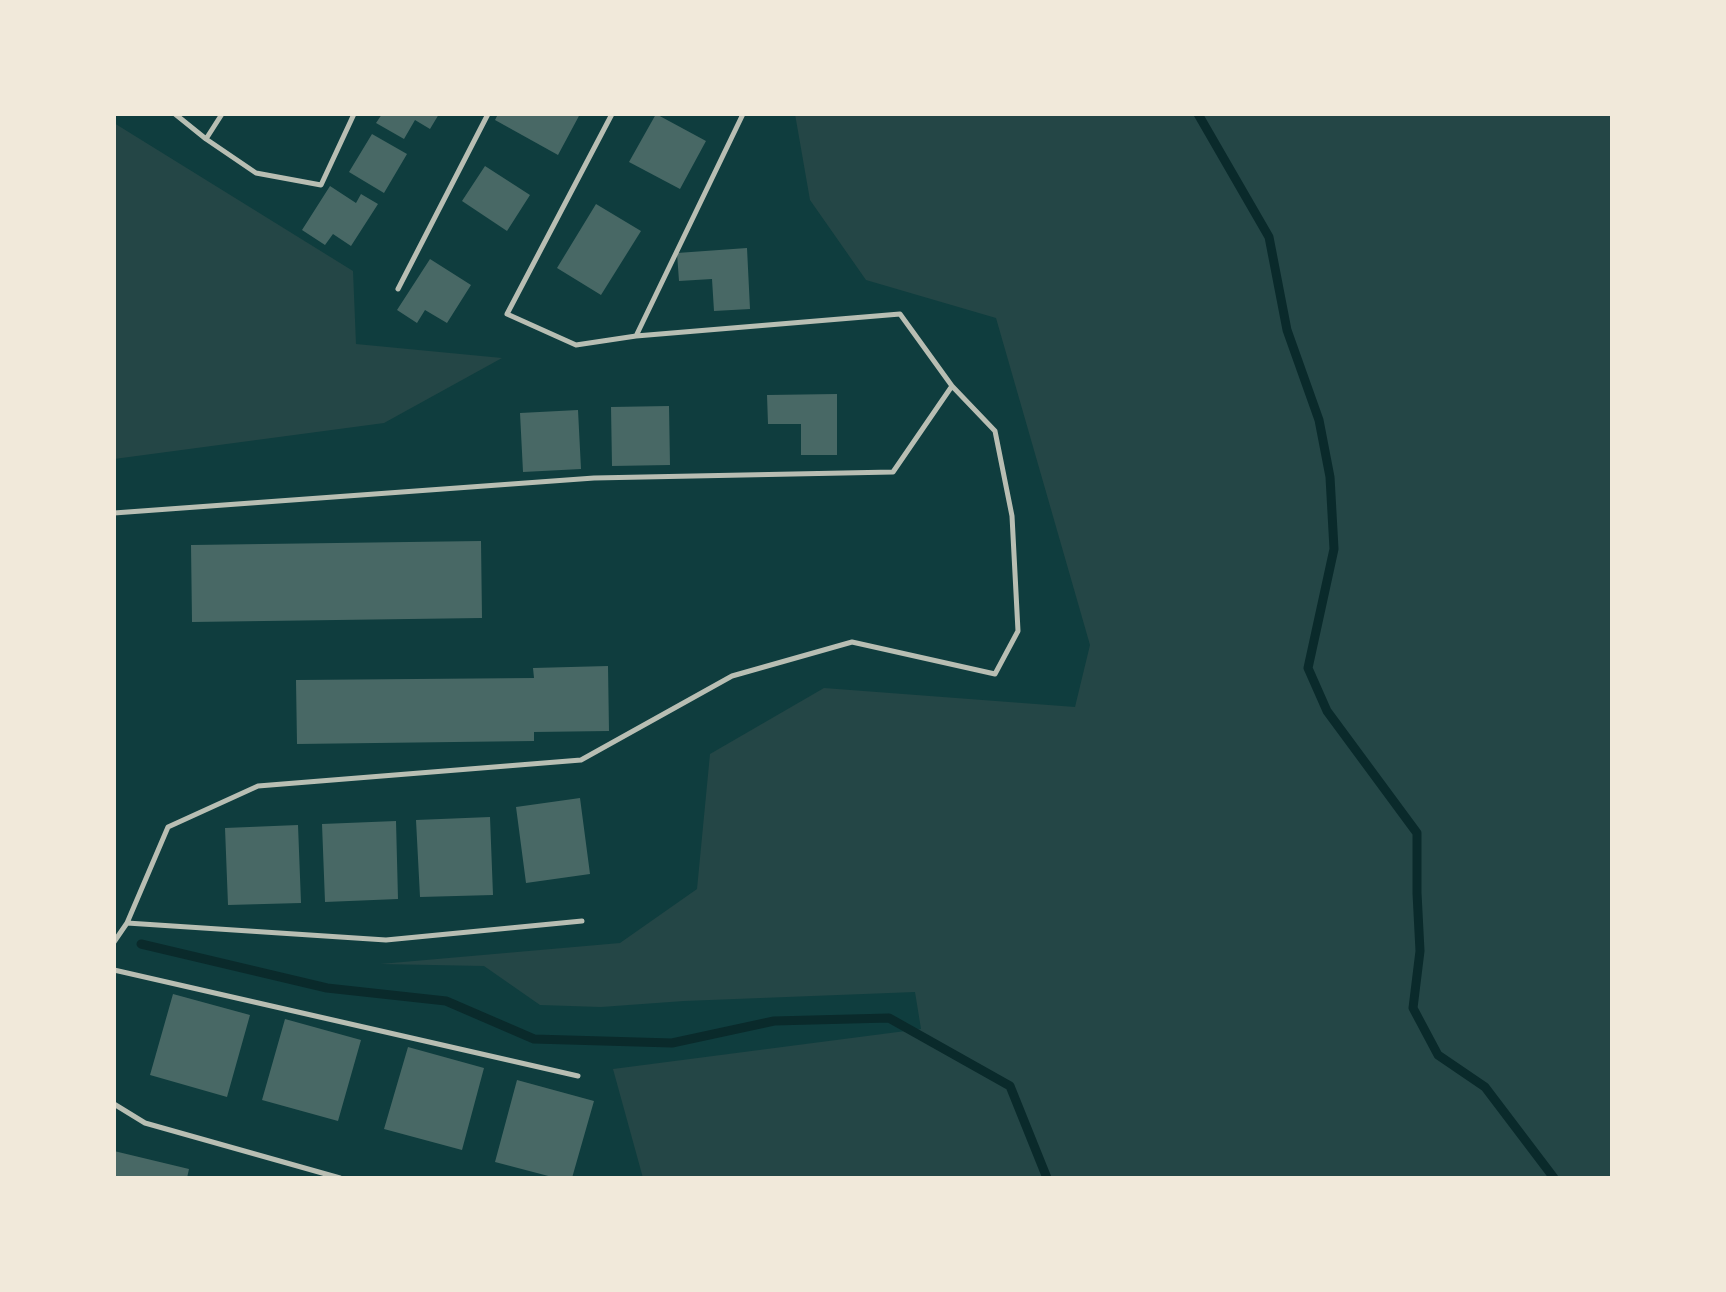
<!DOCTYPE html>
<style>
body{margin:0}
#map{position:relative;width:1726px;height:1292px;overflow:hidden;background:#0f3d3e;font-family:Lato,sans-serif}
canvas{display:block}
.frame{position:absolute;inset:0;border:116px solid #f1e9da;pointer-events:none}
</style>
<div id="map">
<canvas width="1726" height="1292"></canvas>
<div class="frame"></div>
</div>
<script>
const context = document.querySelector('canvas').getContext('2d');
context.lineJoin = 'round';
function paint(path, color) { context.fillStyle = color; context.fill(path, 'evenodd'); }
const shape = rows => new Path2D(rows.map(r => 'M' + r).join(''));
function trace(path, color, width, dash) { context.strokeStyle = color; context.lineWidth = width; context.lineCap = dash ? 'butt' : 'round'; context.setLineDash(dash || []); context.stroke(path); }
paint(shape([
 [795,114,1612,114,1612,1178,643,1178,613,1069,921,1029,915,992,684,1001,601,1007,540,1005,484,966,380,964,620,943,697,889,710,754,824,688,1075,707,1090,645,996,318,866,280,810,200],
 [114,123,353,271,356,344,502,358,384,423,114,459]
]), '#244646');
trace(shape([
 [1198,114,1269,237,1287,330,1319,420,1330,477,1334,549,1308,668,1327,711,1417,833,1417,893,1420,951,1413,1008,1438,1055,1485,1087,1554,1178],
 [141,944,327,988,446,1001,534,1039,672,1043,774,1021,889,1018,1010,1086,1047,1178]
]), '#0a2a2b', 9);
paint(shape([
 [382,114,439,114,430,129,415,120,404,139,376,123],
 [498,114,580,114,558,155,495,120],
 [656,114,706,141,680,189,629,162],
 [372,134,407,154,384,193,349,172],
 [485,166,530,195,507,231,462,201],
 [330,186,356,203,361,194,378,204,351,246,333,234,325,245,302,230],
 [596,204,641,231,601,295,557,268],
 [747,248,750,309,714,311,712,279,679,281,677,253],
 [430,259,471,285,447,323,425,310,417,323,397,310],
 [837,394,837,455,801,455,801,424,768,424,767,395],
 [669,406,670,465,612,466,611,407],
 [578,410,581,469,523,472,520,413],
 [481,541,482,618,192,622,191,545],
 [608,666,609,731,534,732,534,741,297,744,296,680,534,678,533,668],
 [580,798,590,874,526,883,516,807],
 [490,817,493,895,420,897,416,820],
 [396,821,398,899,325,902,322,824],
 [298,825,301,903,228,905,225,828],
 [173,994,250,1015,227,1097,150,1075],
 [285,1019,361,1040,338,1121,262,1100],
 [408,1047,484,1068,462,1150,384,1129],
 [517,1080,594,1101,572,1178,556,1178,495,1162],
 [114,1151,189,1169,187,1178,114,1178]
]), '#486865');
trace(shape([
 [175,114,206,139,256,173,321,185,354,114],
 [206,139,222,114],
 [398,289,488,114],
 [636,336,743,114],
 [114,513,594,478,893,472,952,386],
 [127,923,386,940,582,921],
 [114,942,127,923,168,827,258,786,581,760,732,676,852,642,995,674,1018,631,1012,516,995,431,952,386,900,314,636,336,576,345,507,314,612,114],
 [114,970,578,1076],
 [114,1104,145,1123,340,1178]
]), '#b8beb3', 5);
</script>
